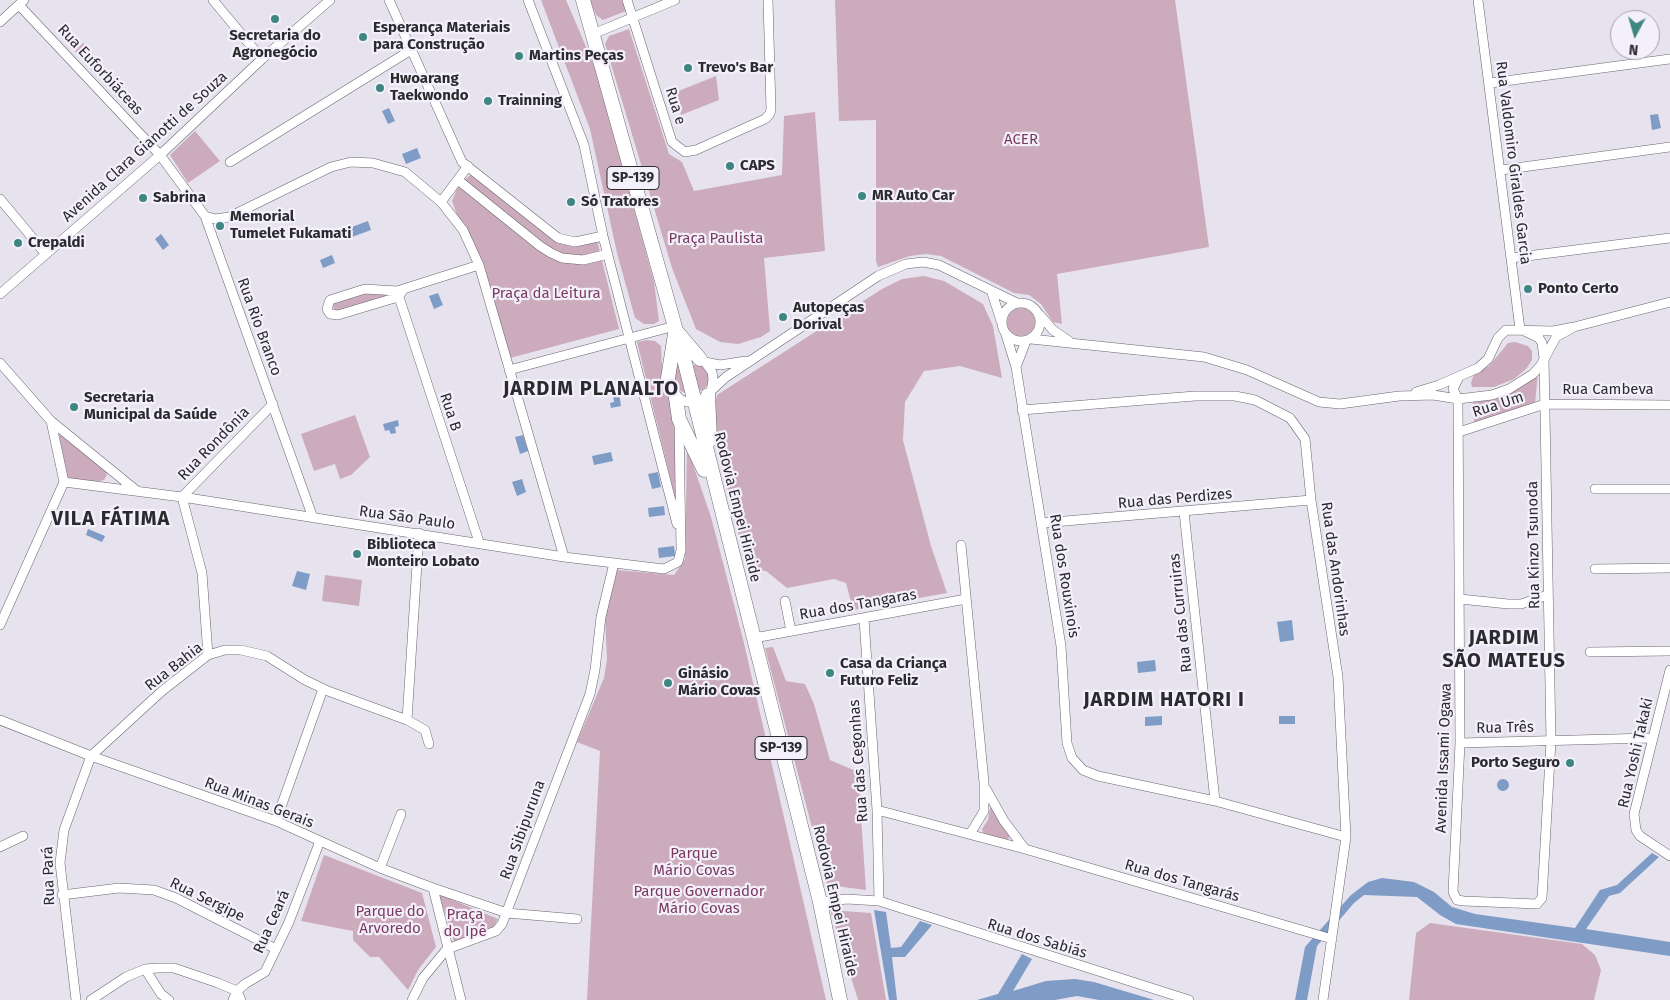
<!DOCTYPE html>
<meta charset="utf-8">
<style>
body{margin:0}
#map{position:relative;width:1670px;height:1000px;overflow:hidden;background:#e7e3ee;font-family:"Fira Sans",sans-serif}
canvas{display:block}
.north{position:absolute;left:1610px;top:10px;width:50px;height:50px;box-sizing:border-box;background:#f4f0fb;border:1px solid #a4a1a9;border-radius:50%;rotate:186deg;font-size:14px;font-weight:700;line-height:20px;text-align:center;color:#2b2a2e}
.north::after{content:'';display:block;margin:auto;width:18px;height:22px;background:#3e8682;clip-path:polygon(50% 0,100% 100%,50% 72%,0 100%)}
</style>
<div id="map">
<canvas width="1670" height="1000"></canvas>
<div class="north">N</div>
</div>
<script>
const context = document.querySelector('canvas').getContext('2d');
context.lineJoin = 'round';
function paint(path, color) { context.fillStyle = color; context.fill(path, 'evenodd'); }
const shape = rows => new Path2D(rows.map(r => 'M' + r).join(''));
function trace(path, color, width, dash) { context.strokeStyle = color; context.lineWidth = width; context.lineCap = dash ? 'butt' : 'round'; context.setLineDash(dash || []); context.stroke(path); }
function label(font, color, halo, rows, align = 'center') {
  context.font = font + ' "Fira Sans",sans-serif'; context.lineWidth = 4.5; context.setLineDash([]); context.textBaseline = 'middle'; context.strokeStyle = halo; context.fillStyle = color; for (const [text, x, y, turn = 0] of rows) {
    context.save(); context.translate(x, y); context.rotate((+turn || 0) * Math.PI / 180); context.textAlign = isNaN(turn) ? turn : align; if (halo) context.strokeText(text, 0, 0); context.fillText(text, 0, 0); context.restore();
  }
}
paint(shape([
 [541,0,566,0,596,70,654,282,659,321,654,324,644,324,635,318,617,253,590,129],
 [590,0,628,0,626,11,603,20,596,15],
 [835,0,1175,0,1209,247,1057,274,1062,324,1053,322,1041,304,1029,295,1014,293,941,256,926,254,910,256,878,267,876,261,876,120,839,121],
 [629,29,669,154,682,162,694,191,782,175,784,116,815,112,825,251,764,258,770,331,761,337,738,344,720,342,696,329,672,268,605,44,609,36],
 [83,43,100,62,92,70,75,51],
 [716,76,719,100,681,115,676,92],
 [195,131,220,161,188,183,170,155],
 [473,173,556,241,571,245,597,240,619,329,510,358,483,263,468,231,457,215,452,201,459,184],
 [924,276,944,281,983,304,993,326,1002,378,960,366,924,371,905,402,903,440,931,546,947,593,853,610,846,583,834,579,787,588,766,571,747,570,717,445,712,417,717,395,882,289,902,279],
 [361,292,385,294,386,298,341,312,335,311,332,303],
 '1007 322a14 14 0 1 1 28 0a14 14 0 1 1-28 0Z',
 [647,340,655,341,661,346,663,385,671,400,675,419,676,501,637,342],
 [1515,342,1528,346,1532,351,1532,360,1526,369,1514,379,1494,387,1472,387,1471,383,1474,374,1489,366,1508,343],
 [679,365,685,393,675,388,672,381,676,367],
 [692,365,702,365,709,373,708,385,702,390,698,391],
 [1538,372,1535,404,1474,425,1473,401,1494,399,1509,394,1520,387],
 [355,415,370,457,351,475,340,479,335,464,314,471,301,434],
 [58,429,105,467,107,475,104,480,95,482,68,480],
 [687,447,711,517,743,639,826,1000,587,1000,600,751,577,742,604,678,607,659,605,617,617,570,674,575,685,559],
 [325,575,362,580,359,606,322,601],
 [773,647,786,681,805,684,814,704,830,760,858,772,866,890,827,885,765,648],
 [990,808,993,808,1010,836,1008,839,999,839,983,833,982,829,988,820],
 [324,855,422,893,436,947,418,970,408,990,379,957,370,957,353,940,353,931,301,921],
 [439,894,498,919,494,927,454,942],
 [830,910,871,913,886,1000,858,1000],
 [1430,923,1582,944,1595,955,1601,970,1594,1000,1409,1000,1416,933]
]), '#ccacbc');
paint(shape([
 [389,108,395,121,388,124,382,111],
 [1658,114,1661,128,1652,130,1650,115],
 [417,148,421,158,406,164,402,154],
 [368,221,371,230,352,237,349,228],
 [161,234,169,245,163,250,155,239],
 [332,255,335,263,323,268,320,260],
 [438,293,443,305,434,309,429,296],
 [619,393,621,406,611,408,610,403,614,402,613,395],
 [398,420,399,426,395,427,396,433,391,434,389,430,385,431,383,424],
 [523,435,528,451,520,454,515,437],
 [611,452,613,461,594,465,592,456],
 [658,472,661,487,652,489,648,474],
 [522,479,526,492,517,496,512,482],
 [664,506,665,515,649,517,648,508],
 [88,529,105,536,102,542,86,535],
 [674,546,675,556,659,558,658,548],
 [297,571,310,574,306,590,292,586],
 [1292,620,1294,640,1280,642,1277,622],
 [1155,660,1156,671,1138,673,1137,662],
 [1162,716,1162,725,1145,726,1145,717],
 [1279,716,1295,716,1295,724,1279,724],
 '1497 785a6 6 0 1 1 12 0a6 6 0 1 1-12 0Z',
 [1652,853,1659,857,1620,893,1609,896,1586,929,1670,942,1670,956,1456,924,1440,915,1417,897,1364,895,1354,903,1317,946,1307,1000,1295,1000,1305,947,1351,895,1368,882,1382,878,1414,882,1434,892,1452,907,1475,914,1575,928,1600,890,1617,885],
 [874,910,886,912,891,948,901,947,920,921,932,925,905,957,892,957,897,1000,889,1000],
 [1022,954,1032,959,1013,991,1046,981,1075,979,1094,982,1154,1000,1099,1000,1077,996,1055,1000,977,1000,998,994]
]), '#7e9cc6');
const street = shape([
 [213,0,262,59],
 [389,0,462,162,558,238,575,242,603,236],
 [528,0,584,145,603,236,677,524],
 [627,0,672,142,685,152,696,150,765,119,769,115,771,110,768,0],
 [1478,0,1520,329],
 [19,5,160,155,205,216,313,518],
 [0,22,24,0],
 [593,34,675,0],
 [1490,83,1670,59],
 [230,162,411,50],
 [1501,170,1670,147],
 [458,180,540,246,551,253,562,258,583,260,608,254],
 [0,199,45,253],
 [441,202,468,166],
 [205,216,215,219,229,217,331,167,351,162,373,163,405,172,441,202,463,230,479,265,564,557],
 [1511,258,1670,238],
 [404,289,398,297,338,315,330,314,327,309,330,300,365,289,397,291,479,265],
 [397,291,479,542],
 [992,293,1001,321],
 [0,294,160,155,262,59,330,0],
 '1002 322a19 19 0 1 1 38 0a19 19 0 1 1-38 0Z',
 [1040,315,1053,330,1069,341],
 [1006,335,1016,367,1061,646,1067,743,1072,758,1083,770,1098,776,1215,801,1346,837],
 [1031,339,1204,357,1247,370,1319,402,1340,404,1399,396,1433,395,1458,399,1492,395,1509,389,1533,374,1541,365,1556,337,1574,327],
 [697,358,705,362,712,372,713,379,711,392],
 [705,362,720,365,746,361],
 [0,363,51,421,137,491],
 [1016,367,1026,341],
 [509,370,675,326],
 [669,374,668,385,676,398,687,402,700,401,726,377,878,276,906,264,923,262,939,265,1017,303],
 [1416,392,1439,385,1478,368,1488,359,1498,338,1506,330,1553,331,1574,327,1670,302],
 [1458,399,1460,743,1453,892,1457,900,1464,901,1537,904,1542,898,1551,741,1544,358,1542,343,1539,338,1520,329],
 [1458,399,1453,389,1459,377],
 [1022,410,1195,396,1235,396,1255,400,1290,418,1305,439,1311,500,1338,677,1346,837,1323,1000],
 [51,421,64,482],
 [1459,432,1545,404,1670,405],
 [64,482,182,497,564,557,664,569,678,562,681,550,679,423],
 [1595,489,1670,489],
 [1184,512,1215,801],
 [1042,523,1311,500],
 [419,533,407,720,425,730,429,744],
 [961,545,984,782,984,811,970,834],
 [1595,569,1670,568],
 [1460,599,1508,604,1521,604,1548,595],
 [785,601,791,631],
 [864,619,877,810,879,901],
 [0,625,64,482],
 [754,638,966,599],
 [1590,652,1670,651],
 [208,655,202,573,182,497,273,404],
 [1670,670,1634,814,1636,830,1640,836,1670,856],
 [0,720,91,756,276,821,380,868,433,888,507,913,577,919],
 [1460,743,1651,738],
 [986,789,1004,821,1025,849],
 [877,810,1025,849,1332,939],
 [276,821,323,689],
 [0,847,23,836],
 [380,868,401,814],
 [433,888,461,1000],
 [62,895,119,888,154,890,176,898,276,949],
 [820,902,847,899,879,901,1189,1000],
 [447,949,496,931,502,924,590,694,595,670,601,617,614,563],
 [145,969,161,994,169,1000],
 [76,1000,60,863,64,830,91,756,162,691,208,655,225,650,241,650,267,656,305,680,328,691,407,720],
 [91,1000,126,977,145,969,158,968,174,968,218,983,237,991,241,1000],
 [233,1000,237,991,245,984,265,972,289,922,320,841],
 [412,1000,423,978,447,949]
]);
const primary = shape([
 [583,0,684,359,820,902,840,1000],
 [678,333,700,359],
 [668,378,675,334],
 [708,395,710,440],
 [676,398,679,419,704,470]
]);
trace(street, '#68656e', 10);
trace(primary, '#68656e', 15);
trace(street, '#fff', 9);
trace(primary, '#fff', 14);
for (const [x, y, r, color] of [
 [275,19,5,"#3e8682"],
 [363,37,5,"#3e8682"],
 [519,56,5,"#3e8682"],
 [688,68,5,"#3e8682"],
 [380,88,5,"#3e8682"],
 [488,101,5,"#3e8682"],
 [730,166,5,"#3e8682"],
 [862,196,5,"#3e8682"],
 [143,198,5,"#3e8682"],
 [571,202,5,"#3e8682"],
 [220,226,5,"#3e8682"],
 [18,243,5,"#3e8682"],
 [1528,289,5,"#3e8682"],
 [783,317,5,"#3e8682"],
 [74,407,5,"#3e8682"],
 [357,554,5,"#3e8682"],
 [830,673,5,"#3e8682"],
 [668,683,5,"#3e8682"],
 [1570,763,5,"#3e8682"]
]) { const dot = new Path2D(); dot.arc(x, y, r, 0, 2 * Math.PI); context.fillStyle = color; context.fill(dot); trace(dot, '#f4f0fb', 2); }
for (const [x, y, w] of [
 [633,178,52],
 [781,748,52]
]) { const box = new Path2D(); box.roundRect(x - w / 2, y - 11.5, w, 23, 4); context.fillStyle = '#f4f0fb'; context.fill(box); trace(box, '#2b2a2e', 1); }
label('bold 14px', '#2b2a2e', null, [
 ["SP-139",633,178],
 ["SP-139",781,748]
]);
label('bold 15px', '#2b2a2e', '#f4f0fb', [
 ["Esperança Materiais",373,28],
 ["para Construção",373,45],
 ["Secretaria do",275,36,"center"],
 ["Agronegócio",275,53,"center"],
 ["Martins Peças",529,56],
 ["Trevo's Bar",698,68],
 ["Hwoarang",390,79],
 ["Taekwondo",390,96],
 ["Trainning",498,101],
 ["CAPS",740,166],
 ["MR Auto Car",872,196],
 ["Sabrina",153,198],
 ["Só Tratores",581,202],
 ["Memorial",230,217],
 ["Tumelet Fukamati",230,234],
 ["Crepaldi",28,243],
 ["Ponto Certo",1538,289],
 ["Autopeças",793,308],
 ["Dorival",793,325],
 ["Secretaria",84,398],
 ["Municipal da Saúde",84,415],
 ["Biblioteca",367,545],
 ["Monteiro Lobato",367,562],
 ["Casa da Criança",840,664],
 ["Futuro Feliz",840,681],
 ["Ginásio",678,674],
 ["Mário Covas",678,691],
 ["Porto Seguro",1560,763,"right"]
], 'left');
label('15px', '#2b2a2e', '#f4f0fb', [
 ["Rua Euforbiáceas",100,70,47],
 ["Rua e",675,106,73],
 ["Avenida Clara Gianotti de Souza",145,147,-42],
 ["Rua Valdomiro Giraldes Garcia",1513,163,83],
 ["Rua Rio Branco",259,327,70],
 ["Rua Cambeva",1608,390],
 ["Rua Um",1498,405,-18],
 ["Rua B",450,412,72],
 ["Rua Rondônia",214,444,-46],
 ["Rua das Perdizes",1175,499,-5],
 ["Rodovia Empei Hiraide",737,507,76],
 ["Rua São Paulo",407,518,8],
 ["Rua Kinzo Tsunoda",1534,545,-91],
 ["Rua das Andorinhas",1335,569,82],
 ["Rua dos Rouxinois",1064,576,81],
 ["Rua dos Tangaras",858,605,-10],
 ["Rua das Curruiras",1181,613,-96],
 ["Rua Bahia",174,667,-38],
 ["Rua Três",1505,728,-1],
 ["Rua Yoshi Takaki",1636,753,-77],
 ["Avenida Issami Ogawa",1444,758,-88],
 ["Rua das Cegonhas",859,761,-94],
 ["Rua Minas Gerais",259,803,21],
 ["Rua Sibipuruna",523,830,-70],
 ["Rua Pará",49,876,-92],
 ["Rua dos Tangarás",1182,881,16],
 ["Rua Sergipe",207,900,26],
 ["Rodovia Empei Hiraide",835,901,77],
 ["Rua Ceará",272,922,-66],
 ["Rua dos Sabiás",1037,939,17]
]);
label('15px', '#7b3b61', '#f4f0fb', [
 ["ACER",1021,140],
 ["Praça Paulista",716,239],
 ["Praça da Leitura",546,294],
 ["Parque",694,854],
 ["Mário Covas",694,871],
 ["Parque Governador",699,892],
 ["Mário Covas",699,909],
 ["Parque do",390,912],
 ["Arvoredo",390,929],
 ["Praça",465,915],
 ["do Ipê",465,932]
]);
context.letterSpacing = '1px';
label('bold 20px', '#2b2a2e', '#f4f0fb', [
 ["JARDIM PLANALTO",591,389],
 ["VILA FÁTIMA",111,519],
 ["JARDIM",1504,638],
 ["SÃO MATEUS",1504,661],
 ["JARDIM HATORI I",1164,700]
]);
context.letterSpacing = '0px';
</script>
